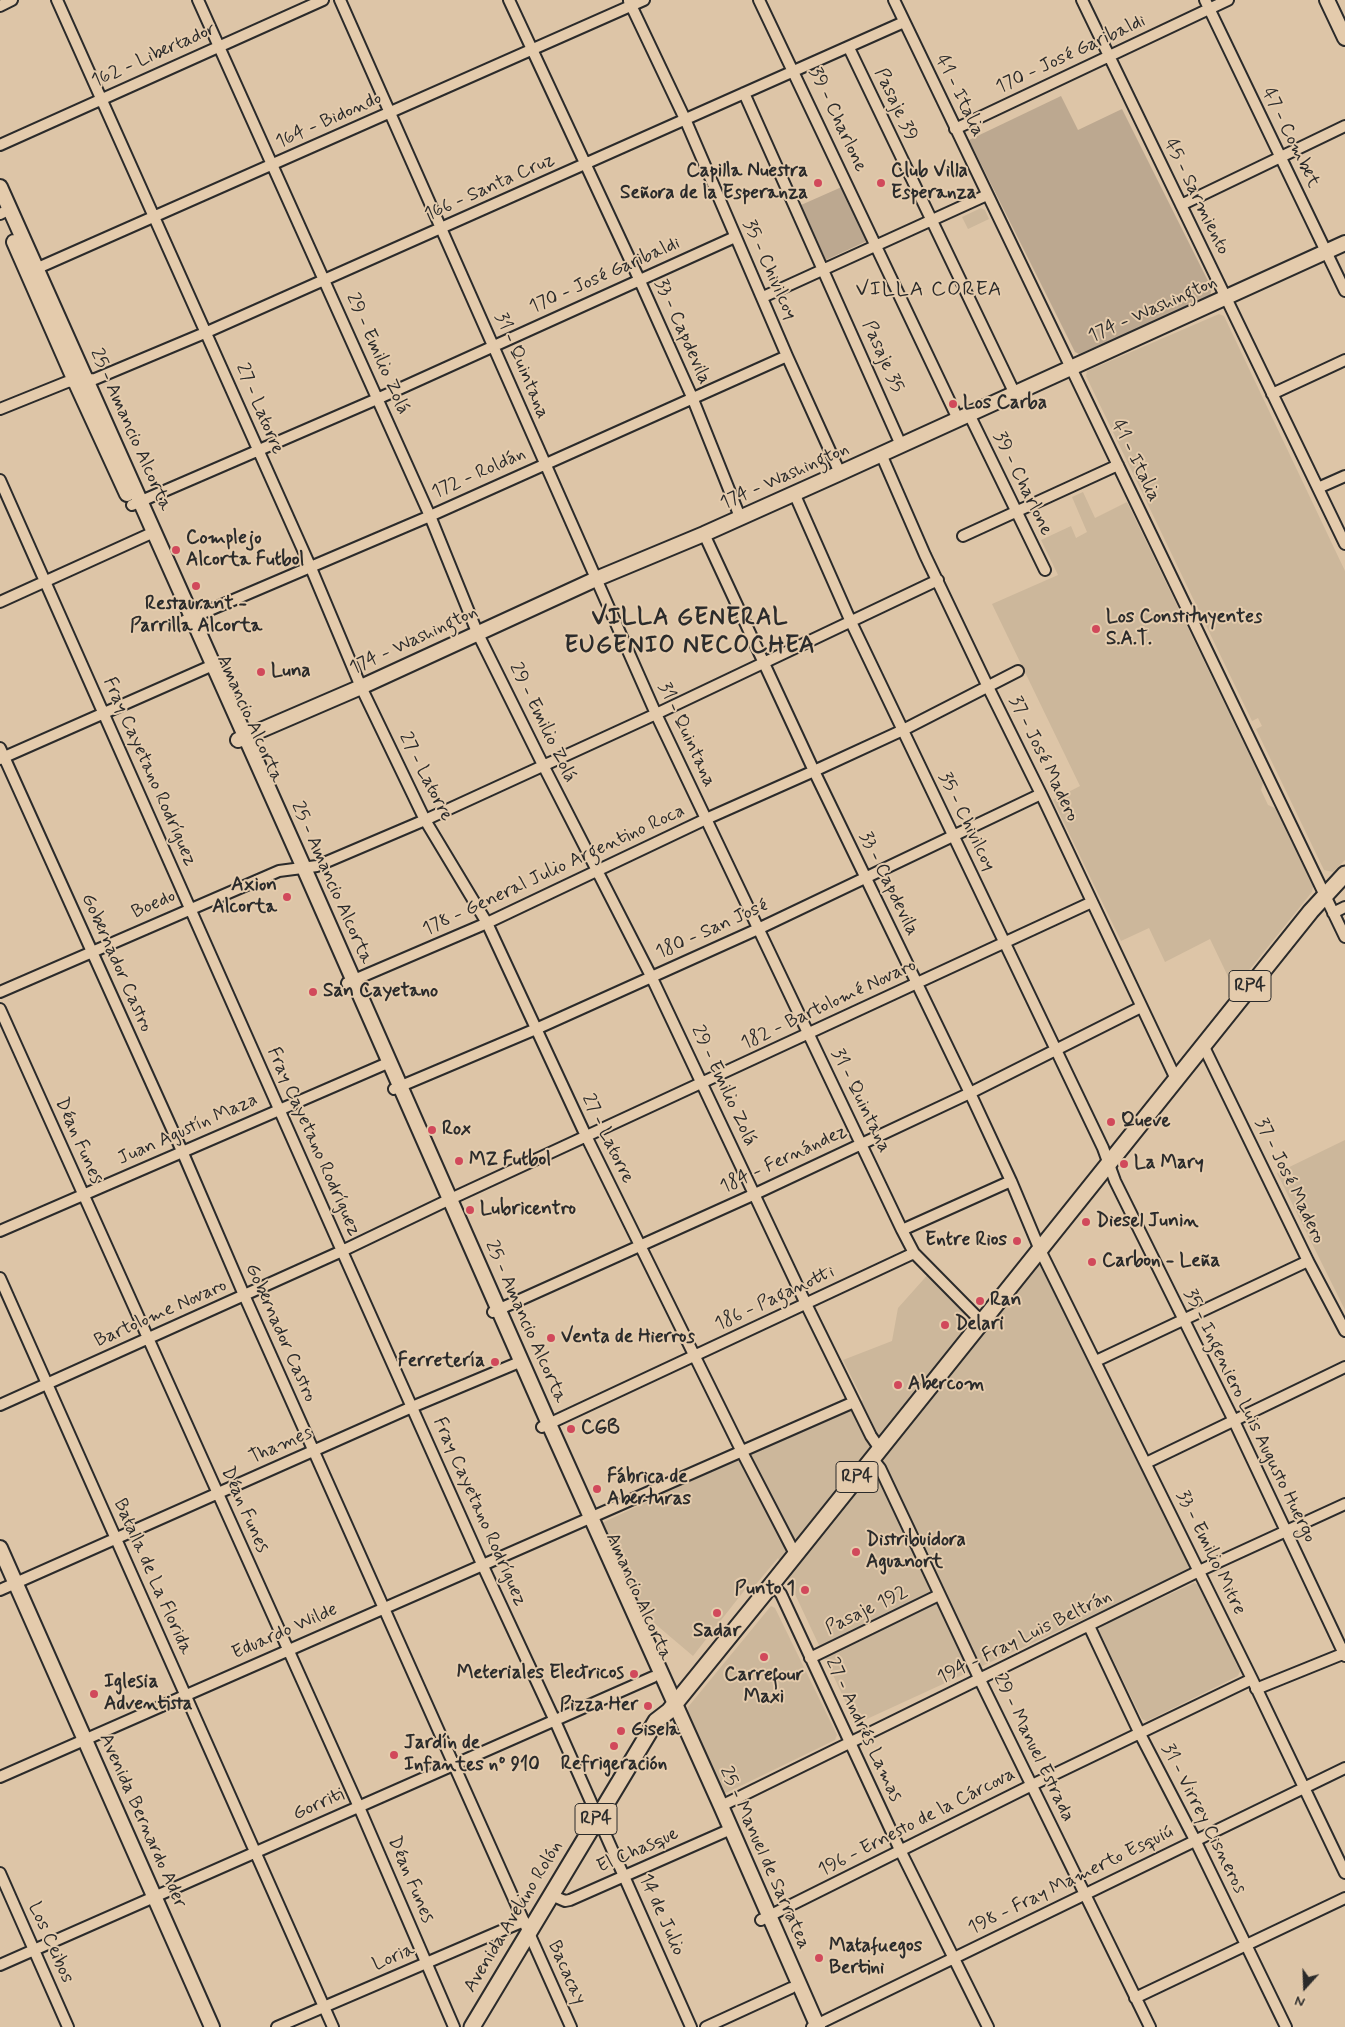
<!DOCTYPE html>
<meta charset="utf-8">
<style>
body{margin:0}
#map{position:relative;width:1345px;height:2027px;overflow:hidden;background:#ddc5a7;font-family:Mynerve,sans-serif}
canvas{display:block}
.north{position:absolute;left:1280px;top:1962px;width:50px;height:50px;-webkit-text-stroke:4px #e4cbac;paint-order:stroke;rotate:200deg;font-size:14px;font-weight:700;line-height:20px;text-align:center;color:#2b2b2b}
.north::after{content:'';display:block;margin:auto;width:18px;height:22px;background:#2b2b2b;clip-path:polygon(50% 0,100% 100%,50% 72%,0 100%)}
</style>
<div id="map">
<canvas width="1345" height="2027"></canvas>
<div class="north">N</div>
</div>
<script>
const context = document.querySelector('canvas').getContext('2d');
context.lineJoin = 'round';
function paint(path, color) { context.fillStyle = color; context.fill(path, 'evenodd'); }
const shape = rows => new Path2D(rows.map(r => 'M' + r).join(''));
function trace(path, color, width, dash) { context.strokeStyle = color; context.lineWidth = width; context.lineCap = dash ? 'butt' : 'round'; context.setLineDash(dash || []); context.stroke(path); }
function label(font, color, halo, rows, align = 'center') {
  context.font = font + ' Mynerve,sans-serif'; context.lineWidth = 4; context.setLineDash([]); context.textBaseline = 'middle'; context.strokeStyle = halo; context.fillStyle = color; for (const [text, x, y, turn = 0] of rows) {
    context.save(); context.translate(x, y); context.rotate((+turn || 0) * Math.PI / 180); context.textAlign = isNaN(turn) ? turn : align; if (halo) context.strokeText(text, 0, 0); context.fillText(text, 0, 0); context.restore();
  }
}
paint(shape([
 [981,208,985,210,989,219,968,229,962,217],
 [1219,314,1224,316,1345,571,1345,860,1333,872,1324,870,1256,729,1262,726,1258,718,1252,721,1086,376,1087,371],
 [1083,492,1095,518,1127,502,1263,783,1261,790,1268,805,1275,808,1313,886,1312,892,1234,989,1210,939,1165,962,1149,928,1121,941,1053,800,1080,786,992,604,1058,575,1041,540,1071,526,1076,538,1087,532,1072,497],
 [1345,1140,1345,1310,1277,1173],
 [1034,1264,1045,1268,1193,1569,856,1724,778,1558,752,1589,747,1587,693,1656,647,1617,645,1612,642,1613,626,1573,602,1523,863,1400,843,1360,892,1341,898,1308,931,1271,987,1325],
 [1194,1583,1199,1585,1240,1671,1238,1676,1147,1721,1142,1719,1099,1631,1101,1626],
 [771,1606,775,1608,837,1735,835,1740,726,1793,722,1791,688,1711,688,1707]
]), '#ccb79b');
paint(shape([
 [1061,96,1078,130,1122,109,1212,289,1209,298,1079,354,1075,352,969,140],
 [844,186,869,240,826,260,801,205]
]), '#bca890');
const street = shape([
 [57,0,311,568,361,687,425,820,487,923,586,1136,742,1452,795,1554],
 [198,0,430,516,477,632,543,765,651,976,806,1304,871,1436,880,1449],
 [340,0,656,714,902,1230,914,1253,982,1322],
 [509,0,639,279,692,397,740,517],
 [759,0,958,419],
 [894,0,1345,937],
 [1082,0,1345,544],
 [1205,0,1345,291],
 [629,1,685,119,787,356,840,473],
 [0,6,12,0],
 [849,48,1015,394],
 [744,93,901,445],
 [955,129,1228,0],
 [0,145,323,0],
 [1181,205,1345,126],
 [0,214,10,209],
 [31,271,644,0],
 [763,297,987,195],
 [1272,394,1345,360],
 [0,409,67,382,95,379,207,332,904,22],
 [969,414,1045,570],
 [881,454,925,555,988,687,1041,794,1176,1079],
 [0,480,342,1251,482,1564,555,1721,691,2027],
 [1318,488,1345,476],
 [794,493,851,622,1103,1148,1115,1181,1234,1421,1345,1656],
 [132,505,377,399,735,237],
 [704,534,814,771,970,1093,1011,1181,1040,1250,1252,1679,1345,1873],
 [963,536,1118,465],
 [0,602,154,532],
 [184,621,430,516,787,356],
 [0,748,182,1151,244,1295,571,2027],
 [0,759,213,665],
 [1333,913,1345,907],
 [347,983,487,923,706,819,814,771,903,730,1018,671],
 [0,992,279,871,317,866,425,820,656,714,938,580],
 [0,1009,359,1807,454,2027],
 [1203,1045,1308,1261,1345,1331],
 [394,1089,536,1029,758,929,1041,794],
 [902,1230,1011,1181],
 [0,1231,390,1062],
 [0,1278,333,2027],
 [493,1312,755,1194,970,1093,1141,1007],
 [1096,1361,1308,1261],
 [0,1405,342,1251,444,1202,1092,902],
 [542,1427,914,1253],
 [872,1458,880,1468,980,1680,1150,2027],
 [1146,1463,1345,1367],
 [772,1584,781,1594,901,1852,988,2027],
 [0,1590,412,1407,522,1361],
 [1089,1626,1140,1734,1195,1840,1286,2027],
 [810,1658,939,1595],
 [1256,1689,1345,1653],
 [0,1777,854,1402],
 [721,1806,1199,1571,1345,1504],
 [0,1873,68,2027],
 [558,1898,565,1901,570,1900,731,1829],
 [761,1920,1032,1785,1252,1679],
 [0,1965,653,1677],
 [1135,1998,1345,1898],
 [277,2027,524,1921],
 [706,2027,791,1988],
 [812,2027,1345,1768]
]);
const secondary = shape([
 [1327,0,1345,38],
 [0,187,304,868,549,1424,721,1806,818,2027],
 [14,242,75,381,127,494],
 [238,740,361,687,596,579,704,534,840,473,1345,243],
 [0,1548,212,2027]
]);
const primary = shape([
 [472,2027,656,1721,669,1711,772,1584,1311,911,1345,874]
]);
trace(street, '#2b2b2b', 14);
trace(secondary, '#2b2b2b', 18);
trace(primary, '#2b2b2b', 19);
trace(street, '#e4cbac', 10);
trace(secondary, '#e4cbac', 14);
trace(primary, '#e4cbac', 15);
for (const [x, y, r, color] of [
 [818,183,5,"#d1495b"],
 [881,183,5,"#d1495b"],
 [953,404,5,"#d1495b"],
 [176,550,5,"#d1495b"],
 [196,586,5,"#d1495b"],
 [1096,629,5,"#d1495b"],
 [261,672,5,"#d1495b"],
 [287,897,5,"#d1495b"],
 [313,992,5,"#d1495b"],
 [1111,1122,5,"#d1495b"],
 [432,1130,5,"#d1495b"],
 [459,1161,5,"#d1495b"],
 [1124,1164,5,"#d1495b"],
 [470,1210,5,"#d1495b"],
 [1086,1222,5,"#d1495b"],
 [1017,1241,5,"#d1495b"],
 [1092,1262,5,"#d1495b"],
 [980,1301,5,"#d1495b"],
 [945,1325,5,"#d1495b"],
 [551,1338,5,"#d1495b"],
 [495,1362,5,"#d1495b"],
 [898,1385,5,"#d1495b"],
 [571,1429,5,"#d1495b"],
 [597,1489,5,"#d1495b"],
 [856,1552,5,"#d1495b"],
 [805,1590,5,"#d1495b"],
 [717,1613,5,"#d1495b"],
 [764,1657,5,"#d1495b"],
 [634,1674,5,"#d1495b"],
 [94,1694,5,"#d1495b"],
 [648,1706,5,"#d1495b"],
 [621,1731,5,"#d1495b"],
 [614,1746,5,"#d1495b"],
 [394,1755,5,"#d1495b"],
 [819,1958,5,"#d1495b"]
]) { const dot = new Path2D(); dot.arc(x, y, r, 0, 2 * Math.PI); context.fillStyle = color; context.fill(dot); trace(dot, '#e4cbac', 2); }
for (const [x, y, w] of [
 [1250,986,42],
 [857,1477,42],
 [596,1819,42]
]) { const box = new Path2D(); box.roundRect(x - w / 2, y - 15.5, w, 31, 4); context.fillStyle = '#e4cbac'; context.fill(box); trace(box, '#2b2b2b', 1); }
label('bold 18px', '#2b2b2b', null, [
 ["RP4",1250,986],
 ["RP4",857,1477],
 ["RP4",596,1819]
]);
label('19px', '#2b2b2b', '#e4cbac', [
 ["170 - José Garibaldi",1071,55,-25],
 ["162 - Libertador",154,56,-24],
 ["41 - Italia",959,96,64],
 ["Pasaje 39",895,105,65],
 ["39 - Charlone",837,120,65],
 ["164 - Bidondo",329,121,-24],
 ["47 - Combet",1290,138,64],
 ["166 - Santa Cruz",490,188,-24],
 ["45 - Sarmiento",1196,197,64],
 ["35 - Chivilcoy",769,270,66],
 ["170 - José Garibaldi",605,276,-24],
 ["174 - Washington",1153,310,-24],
 ["33 - Capdevila",682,332,66],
 ["29 - Emilio Zolá",377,354,66],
 ["Pasaje 35",882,357,66],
 ["31 - Quintana",521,366,67],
 ["27 - Latorre",259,409,67],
 ["25 - Amancio Alcorta",130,430,66],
 ["41 - Italia",1135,461,64],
 ["172 - Roldán",479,474,-24],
 ["174 - Washington",785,477,-24],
 ["39 - Charlone",1022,484,64],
 ["174 - Washington",414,641,-25],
 ["Amancio Alcorta",249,719,66],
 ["29 - Emilio Zolá",542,723,64],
 ["31 - Quintana",686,735,65],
 ["37 - José Madero",1043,759,64],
 ["Fray Cayetano Rodríguez",149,772,66],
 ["27 - Latorre",425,777,63],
 ["35 - Chivilcoy",966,822,64],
 ["178 - General Julio Argentino Roca",554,871,-25],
 ["25 - Amancio Alcorta",331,883,66],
 ["33 - Capdevila",888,884,64],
 ["Boedo",154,905,-24],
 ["180 - San José",712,930,-24],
 ["Gobernador Castro",116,963,66],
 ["182 - Bartolomé Novaro",829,1005,-25],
 ["29 - Emilio Zolá",723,1086,65],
 ["31 - Quintana",860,1101,64],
 ["Juan Agustín Maza",188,1130,-24],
 ["27 - Latorre",607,1139,64],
 ["Déan Funes",78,1141,66],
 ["Fray Cayetano Rodríguez",313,1142,66],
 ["184 - Fernández",784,1160,-25],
 ["37 - José Madero",1289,1181,64],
 ["186 - Paganotti",775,1299,-25],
 ["Bartolome Novaro",161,1314,-24],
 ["25 - Amancio Alcorta",525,1322,66],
 ["Gobernador Castro",280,1333,66],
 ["35 - Ingeniero Luis Augusto Huergo",1249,1416,64],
 ["Thames",281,1446,-24],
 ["Déan Funes",244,1510,66],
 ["Fray Cayetano Rodríguez",479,1512,66],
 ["33 - Emilio Mitre",1210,1553,64],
 ["Batalla de La Florida",152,1577,66],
 ["Amancio Alcorta",638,1597,66],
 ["Pasaje 192",867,1611,-26],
 ["Eduardo Wilde",285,1632,-24],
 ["194 - Fray Luis Beltrán",1025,1638,-26],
 ["27 - Andrés Lamas",863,1730,65],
 ["29 - Manuel Estrada",1033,1748,64],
 ["Gorriti",319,1805,-24],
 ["31 - Virrey Cisneros",1203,1819,63],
 ["Avenida Bernardo Ader",142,1821,66],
 ["196 - Ernesto de la Cárcova",917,1823,-27],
 ["El Chasque",638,1851,-24],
 ["25 - Manuel de Sarratea",764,1858,66],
 ["Déan Funes",410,1880,67],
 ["198 - Fray Mamerto Esquiú",1071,1881,-26],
 ["14 de Julio",661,1915,66],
 ["Avenida Avelino Rolón",514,1917,-59],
 ["Los Ceibos",50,1943,66],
 ["Loria",394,1958,-23],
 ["Bacacay",566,1973,66]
]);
label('bold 19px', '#2b2b2b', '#e4cbac', [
 ["Capilla Nuestra",808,172,"right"],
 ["Señora de la Esperanza",808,194,"right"],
 ["Club Villa",891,172],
 ["Esperanza",891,194],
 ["Los Carba",963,404],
 ["Complejo",186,539],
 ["Alcorta Futbol",186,561],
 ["Restaurant -",196,605,"center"],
 ["Parrilla Alcorta",196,627,"center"],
 ["Los Constituyentes",1106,618],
 ["S.A.T.",1106,640],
 ["Luna",271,672],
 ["Axion",277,886,"right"],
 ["Alcorta",277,908,"right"],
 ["San Cayetano",323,992],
 ["Queve",1121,1122],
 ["Rox",442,1130],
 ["MZ Futbol",469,1161],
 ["La Mary",1134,1164],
 ["Lubricentro",480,1210],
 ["Diesel Junin",1096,1222],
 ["Entre Rios",1007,1241,"right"],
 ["Carbon - Leña",1102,1262],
 ["Ran",990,1301],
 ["Delari",955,1325],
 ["Venta de Hierros",561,1338],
 ["Ferretería",485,1362,"right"],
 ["Abercom",908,1385],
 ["CGB",581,1429],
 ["Fábrica de",607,1478],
 ["Aberturas",607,1500],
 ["Distribuidora",866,1541],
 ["Aguanort",866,1563],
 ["Punto 1",795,1590,"right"],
 ["Sadar",717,1632,"center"],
 ["Meteriales Electricos",624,1674,"right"],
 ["Carrefour",764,1676,"center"],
 ["Maxi",764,1698,"center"],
 ["Iglesia",104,1683],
 ["Adventista",104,1705],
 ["Pizza Her",638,1706,"right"],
 ["Gisela",631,1731],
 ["Jardín de",404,1744],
 ["Infantes nº 910",404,1766],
 ["Refrigeración",614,1765,"center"],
 ["Matafuegos",829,1947],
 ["Bertini",829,1969]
], 'left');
context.letterSpacing = '1px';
label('21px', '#2b2b2b', '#e4cbac', [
 ["VILLA COREA",929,291]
]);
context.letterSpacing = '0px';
context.letterSpacing = '1px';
label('bold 24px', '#2b2b2b', '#e4cbac', [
 ["VILLA GENERAL",690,619],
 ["EUGENIO NECOCHEA",690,647]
]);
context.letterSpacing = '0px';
</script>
